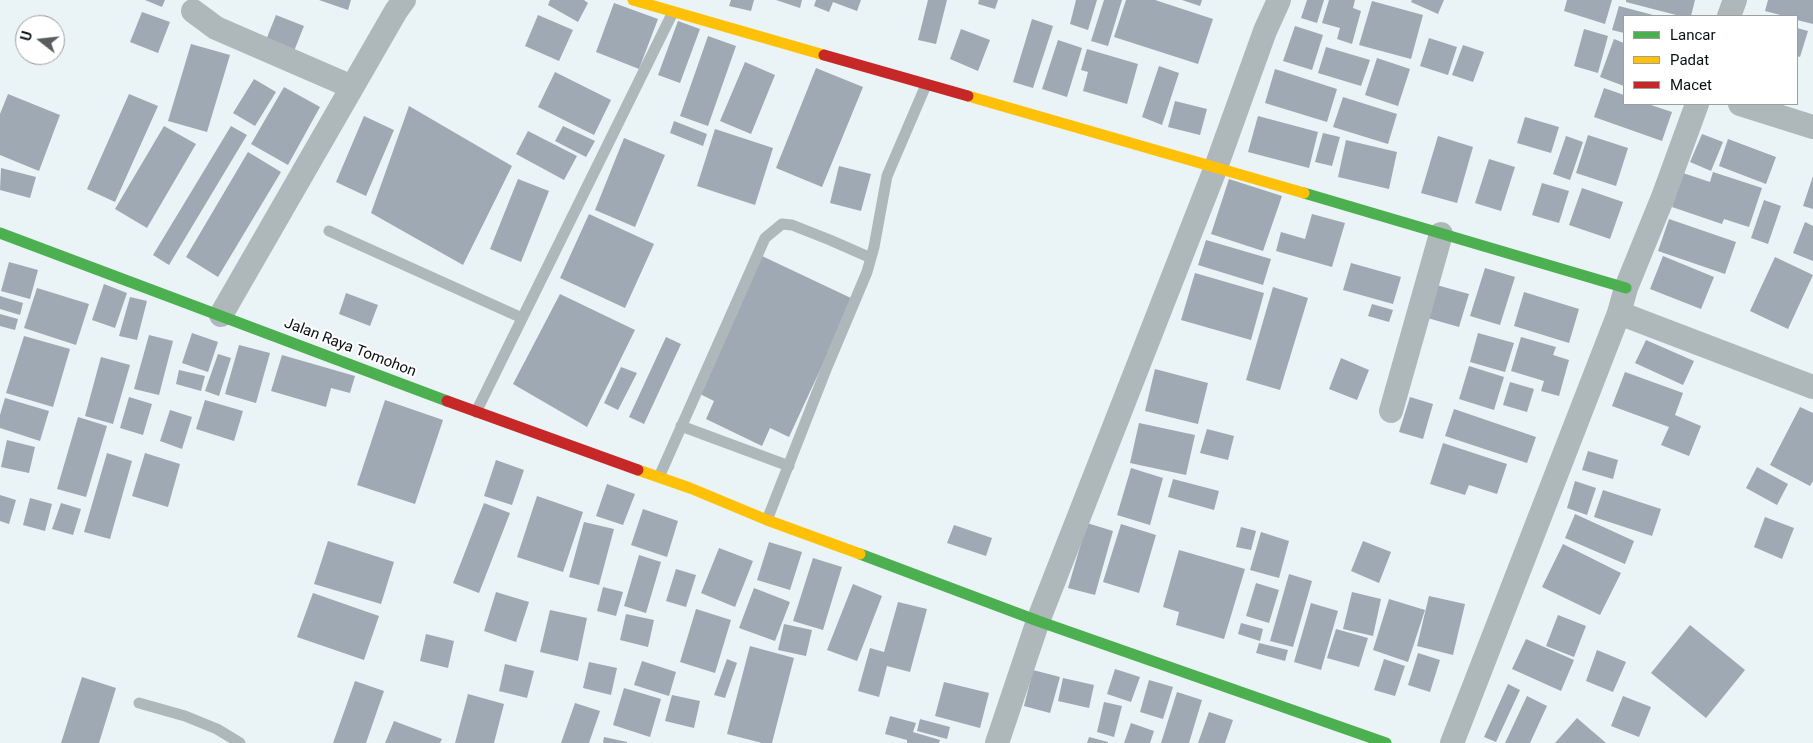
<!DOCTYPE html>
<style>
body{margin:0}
#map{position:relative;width:1813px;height:743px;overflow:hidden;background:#eaf3f6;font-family:Roboto,sans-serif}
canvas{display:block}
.legend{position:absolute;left:1623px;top:15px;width:175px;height:90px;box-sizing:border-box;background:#fff;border:1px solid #9d9f9f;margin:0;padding:6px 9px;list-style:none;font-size:15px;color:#090e10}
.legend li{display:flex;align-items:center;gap:10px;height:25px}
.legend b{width:25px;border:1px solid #9d9f9f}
.north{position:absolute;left:15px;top:15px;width:50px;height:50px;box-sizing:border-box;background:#fff;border:1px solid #9d9f9f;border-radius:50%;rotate:286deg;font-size:14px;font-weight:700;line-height:20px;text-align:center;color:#090e10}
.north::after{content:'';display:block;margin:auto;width:18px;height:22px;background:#585e60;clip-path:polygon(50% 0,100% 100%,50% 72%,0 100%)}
</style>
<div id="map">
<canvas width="1813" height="743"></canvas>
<ul class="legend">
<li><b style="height:6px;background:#4caf50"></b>Lancar</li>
<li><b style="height:6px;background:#ffc107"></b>Padat</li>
<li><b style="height:6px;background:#c62828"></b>Macet</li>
</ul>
<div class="north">U</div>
</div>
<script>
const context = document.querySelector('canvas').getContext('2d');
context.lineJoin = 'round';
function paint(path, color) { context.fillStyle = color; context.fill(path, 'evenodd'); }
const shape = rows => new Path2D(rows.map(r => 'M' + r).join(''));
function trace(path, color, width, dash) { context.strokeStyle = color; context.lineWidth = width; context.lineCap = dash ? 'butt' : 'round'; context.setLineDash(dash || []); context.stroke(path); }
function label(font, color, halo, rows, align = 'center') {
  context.font = font + ' Roboto,sans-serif'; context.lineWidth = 4; context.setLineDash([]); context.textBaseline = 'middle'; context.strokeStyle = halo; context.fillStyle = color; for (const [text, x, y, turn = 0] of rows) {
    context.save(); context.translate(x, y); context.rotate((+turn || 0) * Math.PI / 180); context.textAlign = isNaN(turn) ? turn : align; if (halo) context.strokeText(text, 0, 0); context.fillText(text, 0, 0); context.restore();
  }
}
paint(shape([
 [145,0,165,0,162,7],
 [319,0,351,0,348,10],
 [550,0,584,0,588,3,578,22,548,5],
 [731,0,754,0,751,11,729,6],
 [776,0,802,0,800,8],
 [816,0,861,0,857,11,833,2,829,12,814,6],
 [928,0,947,0,936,44,918,40],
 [979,0,998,0,995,9,978,4],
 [1076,0,1097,0,1088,30,1070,24],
 [1104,0,1122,0,1108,46,1091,41],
 [1126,0,1155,0,1213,19,1198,64,1114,37],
 [1182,0,1202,0,1200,6],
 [1307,0,1324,0,1317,23,1301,18],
 [1329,0,1355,0,1353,8,1361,11,1352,44,1337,39,1340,28,1322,23],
 [1412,0,1444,0,1438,14,1411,2],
 [1567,0,1612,0,1605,24,1564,11],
 [1626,0,1695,0,1691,16,1680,16,1626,2],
 [1768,0,1813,0,1813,24,1797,20,1797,16,1784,16,1765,11],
 [1372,1,1423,15,1411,59,1359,45],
 [614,3,658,19,639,69,596,52],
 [1619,6,1657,16,1624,16,1624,33,1612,30],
 [142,12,170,22,158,53,130,42],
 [276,15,304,26,292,56,264,45],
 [538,15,573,30,559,61,525,46],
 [1032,19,1053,26,1033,88,1013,82],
 [678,21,700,29,680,83,658,75],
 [1295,26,1323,35,1312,70,1283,61],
 [1797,28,1808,31,1800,57,1797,56],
 [961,29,990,40,978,71,950,59],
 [1584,29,1608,36,1598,73,1574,66],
 [708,36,736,46,708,126,680,116],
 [1429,38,1457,47,1448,75,1420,66],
 [1614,39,1624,43,1624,86,1600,77],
 [1058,40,1082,48,1067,97,1042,89],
 [191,44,230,55,207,132,168,121],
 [1463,45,1484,52,1473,82,1452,75],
 [1326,47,1370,60,1361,86,1318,73],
 [1087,49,1138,64,1127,104,1083,91,1088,72,1081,70],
 [1377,58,1410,69,1398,106,1365,95],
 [745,62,775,75,751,134,720,121],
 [1159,66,1179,73,1162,125,1142,117],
 [816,68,863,87,822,187,776,168],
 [1275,69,1337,89,1327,122,1265,103],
 [555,72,611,100,594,135,538,107],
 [254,79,276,92,255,126,233,113],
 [284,87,320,107,288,165,251,144],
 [1604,88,1624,95,1624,104,1648,104,1672,112,1662,141,1594,117],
 [8,94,60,115,39,171,0,155,0,114],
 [129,94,158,106,115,202,87,189],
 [1343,97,1397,114,1388,144,1333,127],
 [1175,101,1207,109,1200,135,1168,127],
 [409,106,512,166,463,265,371,213],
 [364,116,394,130,366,196,336,182],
 [1258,116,1318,132,1309,168,1248,152],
 [1525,117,1559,127,1551,153,1517,143],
 [674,121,707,134,703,146,670,133],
 [164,126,196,144,147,228,115,209],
 [231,126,247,135,169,265,153,255],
 [563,126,595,141,586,157,555,141],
 [715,129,773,148,755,205,697,186],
 [528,131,577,156,564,180,516,154],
 [1323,133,1340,137,1332,166,1315,162],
 [1702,134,1723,142,1711,171,1690,162],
 [1588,135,1628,148,1616,186,1576,173],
 [1438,136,1473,147,1457,203,1421,193],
 [1566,136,1583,142,1570,180,1553,174],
 [624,138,665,155,635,227,595,210],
 [1728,139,1776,157,1766,184,1719,166],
 [1346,140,1397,152,1389,189,1338,177],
 [248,152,281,172,218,277,186,257],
 [1489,159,1515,167,1501,211,1475,203],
 [839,166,871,174,861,211,830,203],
 [1,168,36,177,30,198,0,190],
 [1713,172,1762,188,1749,227,1724,219,1722,224,1672,207,1683,173,1710,182],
 [1813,176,1813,209,1803,206],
 [518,179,549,191,521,262,490,249],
 [1229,179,1282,196,1263,251,1211,234],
 [1542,183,1569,191,1559,223,1532,215],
 [1582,188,1623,202,1610,239,1569,225],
 [1764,200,1781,206,1768,244,1751,238],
 [589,214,654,244,625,308,560,278],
 [1312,214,1345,223,1332,267,1276,251,1281,232,1305,239],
 [1669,219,1736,242,1725,274,1658,251],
 [1805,222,1813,226,1813,261,1793,253],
 [1206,240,1271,259,1263,285,1198,265],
 [762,256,853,299,789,437,770,428,762,446,706,419,714,401,698,393],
 [1663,256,1714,277,1701,309,1650,289],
 [1775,257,1813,275,1788,329,1750,311],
 [9,262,38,270,30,299,1,291],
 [1351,263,1401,277,1393,304,1343,290],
 [1485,268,1515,277,1500,325,1470,316],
 [1195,273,1264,293,1251,340,1181,320],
 [104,284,127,293,115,328,92,320],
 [1433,284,1469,294,1459,327,1424,317],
 [1273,287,1308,298,1280,390,1246,380],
 [37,288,89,304,76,345,24,328],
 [1524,292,1579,309,1569,343,1514,326],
 [346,293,378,305,370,326,339,314],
 [560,294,635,330,587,427,513,384],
 [0,296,23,303,20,315,0,309],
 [130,297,147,301,137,340,119,336],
 [1372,304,1393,310,1389,322,1368,316],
 [0,314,18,319,15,330,0,326],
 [192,333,218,342,208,372,182,363],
 [1478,333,1514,343,1505,372,1470,362],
 [149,335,173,341,159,395,134,389],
 [24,336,70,349,53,407,6,393],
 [666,337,681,344,644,424,629,417],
 [1521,337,1556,347,1553,355,1569,360,1559,396,1541,391,1544,381,1511,371],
 [1646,340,1694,361,1683,385,1635,363],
 [239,345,270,353,256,403,225,394],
 [218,354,231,358,219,396,205,391],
 [282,355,355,376,350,393,331,388,326,407,271,391],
 [101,357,130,365,113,424,85,416],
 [1341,358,1369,370,1357,400,1329,389],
 [1469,366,1504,377,1494,410,1459,399],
 [621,367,637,373,618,410,604,403],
 [1155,369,1208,383,1198,424,1145,411],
 [179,370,205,376,201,391,176,384],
 [1625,372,1683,393,1675,415,1701,426,1689,456,1661,445,1669,427,1612,406],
 [1510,382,1534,389,1527,412,1503,405],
 [129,397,152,404,143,435,120,428],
 [1410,397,1433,404,1423,439,1399,432],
 [5,398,49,411,40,441,0,428,0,415],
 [205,400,243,411,234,441,196,429],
 [385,400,443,420,415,504,357,485],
 [1800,407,1813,413,1813,481,1810,486,1770,465],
 [1454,409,1536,437,1527,463,1445,436],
 [170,410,192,417,182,449,160,441],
 [78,417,107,426,86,497,57,489],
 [1139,423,1195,435,1186,475,1130,463],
 [1207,429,1234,436,1228,460,1200,453],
 [7,440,35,447,29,473,1,467],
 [1443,443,1507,464,1497,494,1469,485,1465,495,1430,484],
 [1588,451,1618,460,1613,479,1582,470],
 [107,453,132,461,110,539,84,532],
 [145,453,180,464,168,507,132,496],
 [496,460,524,470,512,505,484,496],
 [1757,467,1788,484,1777,505,1746,488],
 [1131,468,1163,478,1150,525,1117,515],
 [1173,479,1219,491,1214,510,1168,497],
 [1575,481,1596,488,1587,515,1567,508],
 [607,484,635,494,623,525,596,516],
 [1603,490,1661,509,1652,536,1594,517],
 [0,495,16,500,9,524,0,521],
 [537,496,583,512,563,572,517,557],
 [30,498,52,504,45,531,23,525],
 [61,503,81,509,73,535,52,529],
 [484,503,510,513,479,593,453,583],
 [643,509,678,521,667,557,631,545],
 [1575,514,1634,541,1625,564,1565,538],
 [1765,517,1794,528,1782,559,1754,547],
 [584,522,614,529,599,585,569,577],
 [1087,523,1113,531,1095,595,1068,588],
 [1121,524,1156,535,1139,593,1103,582],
 [954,525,992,538,986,556,947,543],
 [1241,527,1256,531,1251,550,1236,547],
 [1261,532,1289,541,1279,578,1250,570],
 [328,541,394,562,381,604,314,584],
 [1363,541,1391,552,1379,583,1351,571],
 [769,542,802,552,790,590,757,580],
 [1563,544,1621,573,1600,615,1542,587],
 [719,548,753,561,735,607,701,593],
 [1179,550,1245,569,1224,639,1176,625,1179,612,1163,607],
 [639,555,661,562,646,613,624,606],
 [813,558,842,567,823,630,793,621],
 [676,569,696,575,686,607,666,601],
 [1289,574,1312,581,1293,647,1270,641],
 [1256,583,1279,590,1269,623,1246,616],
 [853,584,882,596,857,661,827,650],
 [603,587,623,592,616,616,597,611],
 [754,588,790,602,775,641,739,628],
 [496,592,529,602,516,642,484,631],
 [1352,592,1381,599,1373,636,1343,629],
 [313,593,379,616,364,660,297,637],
 [1429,596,1465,604,1453,655,1417,646],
 [1389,599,1425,610,1408,662,1373,650],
 [898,602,927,609,910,672,887,666,879,697,858,691,870,648,884,652],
 [1311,603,1338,611,1321,670,1294,662],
 [696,609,731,620,715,673,680,662],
 [550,610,587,618,578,661,540,652],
 [626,614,654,620,648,647,620,640],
 [1558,615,1586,626,1574,657,1546,646],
 [1241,623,1263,629,1260,641,1238,634],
 [784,624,812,630,806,656,778,650],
 [1690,625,1745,670,1706,718,1651,673],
 [1336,629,1368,638,1359,667,1327,658],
 [426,634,454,641,448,668,420,661],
 [1526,639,1574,660,1561,691,1512,669],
 [1259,643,1288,650,1285,661,1256,653],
 [750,646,794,658,772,743,762,743,727,734],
 [1597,650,1626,662,1613,692,1586,681],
 [1418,653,1440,660,1430,692,1408,685],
 [727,659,737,663,725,698,714,695],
 [1384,659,1405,666,1395,696,1374,690],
 [642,661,676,672,669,696,634,685],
 [589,662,617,668,611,695,583,688],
 [505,664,534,671,527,698,499,691],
 [1115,669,1140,677,1131,702,1107,694],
 [1033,670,1060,677,1050,713,1024,706],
 [82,677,116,688,99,743,61,743],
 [1063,678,1094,685,1089,708,1058,701],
 [1149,680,1173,687,1163,719,1140,712],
 [355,681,384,691,366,743,333,743],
 [944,682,989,693,980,728,935,716],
 [1508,684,1520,690,1496,742,1484,737],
 [624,688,661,699,650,737,613,725],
 [1177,692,1202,700,1189,743,1161,743],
 [468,694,504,704,494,743,455,743],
 [672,695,700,701,694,728,665,721],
 [1527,696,1547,706,1530,743,1505,743],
 [1623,696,1651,707,1639,737,1611,726],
 [1104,702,1122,706,1114,737,1097,732],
 [575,703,600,711,589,743,561,743],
 [1209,712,1233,720,1225,743,1198,743],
 [890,716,916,723,913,732,940,740,939,743,907,743,907,740,885,734],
 [1577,718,1606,743,1555,743],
 [920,719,950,727,947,739,917,731],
 [394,721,442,739,440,743,385,743],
 [1131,723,1154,731,1150,743,1124,743],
 [604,737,627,742,627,743,603,743],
 [1089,737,1108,742,1108,743,1087,743]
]), '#9ea9b3');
trace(shape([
 [329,231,522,318],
 [476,412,673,12],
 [681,426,789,466],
 [659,477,765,238,782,224,792,225,830,240,871,258],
 [767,520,827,367,867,272,874,247,887,176,926,85],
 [139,703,185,716,217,729,240,743]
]), '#aeb8ba', 11);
trace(shape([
 [193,11,216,28,352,87],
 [1729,16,1735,0],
 [1740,104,1813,127],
 [1619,313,1813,387],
 [221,315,396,11,404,0],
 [1391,411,1441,234],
 [997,743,1038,621,1216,167,1265,31,1279,0],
 [1452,743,1619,313,1626,288,1663,197,1697,104]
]), '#aeb8ba', 24);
trace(shape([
 [1304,193,1626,288],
 [0,233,447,401],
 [860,554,1038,621,1386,743]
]), '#4caf50', 11);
trace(shape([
 [633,0,824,55],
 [968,96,1304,193],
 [638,470,690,488,767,520,860,554]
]), '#ffc107', 11);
trace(shape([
 [824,55,968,96],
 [447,401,638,470]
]), '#c62828', 11);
label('15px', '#090e10', '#fff', [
 ["Jalan Raya Tomohon",350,348,21]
]);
</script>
